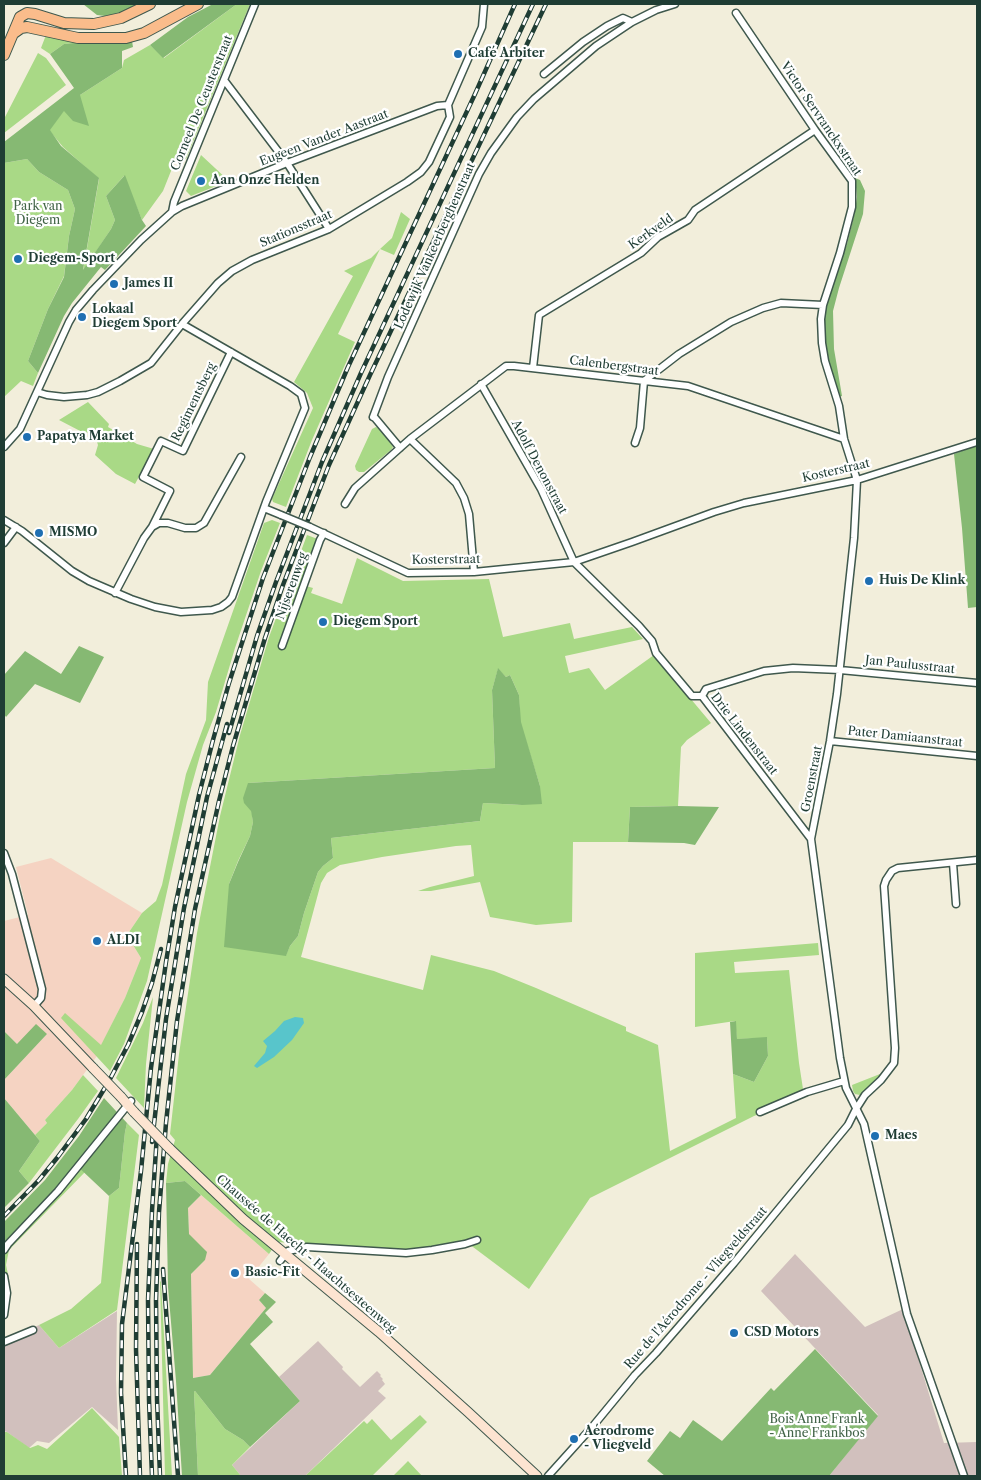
<!DOCTYPE html>
<meta charset="utf-8">
<style>
body{margin:0}
#map{position:relative;width:981px;height:1480px;overflow:hidden;background:#f2eedb;font-family:"Libre Caslon Text",serif}
canvas{display:block}
.frame{position:absolute;inset:0;border:5px solid #1f3d34;pointer-events:none}
</style>
<div id="map">
<canvas width="981" height="1480"></canvas>
<div class="frame"></div>
</div>
<script>
const context = document.querySelector('canvas').getContext('2d');
context.lineJoin = 'round';
function paint(path, color) { context.fillStyle = color; context.fill(path, 'evenodd'); }
const shape = rows => new Path2D(rows.map(r => 'M' + r).join(''));
function trace(path, color, width, dash) { context.strokeStyle = color; context.lineWidth = width; context.lineCap = dash ? 'butt' : 'round'; context.setLineDash(dash || []); context.stroke(path); }
function label(font, color, halo, rows, align = 'center') {
  context.font = font + ' "Libre Caslon Text",serif'; context.lineWidth = 4.5; context.setLineDash([]); context.textBaseline = 'middle'; context.strokeStyle = halo; context.fillStyle = color; for (const [text, x, y, turn = 0] of rows) {
    context.save(); context.translate(x, y); context.rotate((+turn || 0) * Math.PI / 180); context.textAlign = isNaN(turn) ? turn : align; if (halo) context.strokeText(text, 0, 0); context.fillText(text, 0, 0); context.restore();
  }
}
paint(shape([
 [51,858,142,913,127,935,141,958,125,998,99,1050,97,1056,72,1090,45,1120,47,1123,35,1135,4,1098,4,1080,47,1034,17,1044,4,1031,4,921,28,915,16,867],
 [201,1195,269,1254,249,1279,265,1293,259,1300,266,1308,210,1375,193,1378,191,1274,205,1260,189,1234,188,1208]
]), '#f5d3c2');
paint(shape([
 [795,1254,865,1327,903,1309,944,1443,977,1442,977,1476,829,1476,878,1415,761,1291],
 [117,1311,116,1379,118,1430,92,1407,49,1443,37,1441,29,1448,7,1432,4,1431,4,1344,18,1335,39,1325,59,1348],
 [318,1341,343,1367,342,1369,360,1387,377,1371,381,1375,380,1376,383,1379,382,1380,385,1384,378,1391,386,1398,305,1476,241,1476,232,1465,300,1401,279,1377]
]), '#d1c0bd');
paint(shape([
 [237,4,250,4,186,159,177,156,163,191,142,220,124,176,106,196,115,220,111,229,83,271,99,179,63,147,49,130,64,110,80,95,122,68,124,60,150,45,164,58],
 [46,35,93,41,64,44,50,54,41,48],
 [38,53,46,58,66,85,4,133,4,119],
 [201,155,229,181,191,196,186,191],
 [27,159,39,172,68,190,75,209,69,236,64,276,48,309,28,361,38,373,33,386,21,381,4,397,4,163],
 [401,212,410,219,394,255,380,249,338,334,355,342,312,440,286,507,273,502,272,499,313,408,307,393,294,382,353,276,344,271,371,258,380,249,392,238],
 [88,402,109,424,108,427,137,444,154,449,135,484,116,474,95,455,98,445,95,436,90,432,84,433,59,420],
 [376,427,381,429,393,447,391,450,364,472,359,472,356,470,355,466,372,429],
 [272,520,280,523,261,571,235,648,216,712,203,745,187,802,147,981,124,1044,110,1071,61,1018,65,1013,101,1045,125,998,141,958,127,935,142,913,156,901,162,885,186,774,206,720,208,682,264,523],
 [307,535,323,541,306,586,313,588,311,593,342,604,357,558,403,581,489,579,503,637,570,623,574,639,632,627,643,639,565,656,569,673,589,668,605,690,654,655,711,723,687,740,681,747,678,806,630,807,628,842,573,842,572,922,536,925,490,917,480,882,431,891,418,891,430,887,474,876,471,845,456,846,382,857,340,865,327,873,321,883,301,957,423,990,431,955,494,971,536,988,626,1027,626,1031,658,1045,670,1151,736,1118,733,1074,754,1082,768,1056,767,1038,737,1039,735,1021,695,1027,695,953,818,943,819,955,734,962,735,973,789,970,799,1063,803,1089,805,1092,797,1099,754,1116,590,1198,529,1289,465,1241,438,1247,406,1251,277,1242,269,1254,185,1181,166,1183,168,1164,175,1140,170,1134,179,1054,197,933,220,816,240,735,269,637],
 [498,669,506,677,510,675,519,695,520,722,540,786,522,805,483,803,480,821,331,838,333,858,323,866,318,872,304,913,298,936,290,946,286,955,229,884,238,861,250,836,253,822,248,783,495,768,492,690],
 [153,997,146,1064,144,1108,116,1078,143,1023],
 [880,1074,882,1076,860,1095,855,1094,853,1091,852,1085],
 [83,1075,98,1091,78,1119,29,1183,19,1171,40,1141,35,1135,47,1123,45,1120,72,1090],
 [127,1123,139,1135,117,1310,59,1348,39,1325,71,1309,101,1283,109,1196,119,1188,125,1132],
 [75,1164,85,1172,9,1250,6,1265,9,1279,10,1297,7,1316,4,1315,4,1242,50,1196],
 [160,1281,161,1282,172,1476,165,1476],
 [195,1391,225,1429,243,1440,250,1447,232,1465,241,1476,198,1476,194,1392],
 [92,1408,119,1437,122,1476,4,1476,4,1432,7,1432,30,1448,38,1445,47,1449],
 [420,1415,427,1422,372,1476,305,1476,364,1421,367,1424,372,1419,391,1440],
 [408,1461,422,1476,393,1476]
]), '#a9d986');
paint(shape([
 [83,4,139,4,119,14,105,16,97,15],
 [213,4,237,4,163,58,150,45,188,17],
 [93,41,132,41,133,47,122,51,122,68,80,95,89,126,73,121,64,111,50,130,61,146,99,178,83,270,111,229,115,220,106,196,125,175,142,220,146,226,105,270,101,267,72,303,64,316,38,373,28,361,48,309,64,277,69,236,75,209,68,190,39,172,27,159,4,163,4,142,74,88,50,54,64,44],
 [855,178,860,180,865,191,863,214,839,288,833,311,834,349,842,396,839,397,824,347,824,322,828,297,847,244,854,216,857,197],
 [977,445,977,607,968,608,962,528,954,454],
 [79,646,104,657,80,703,35,684,6,717,4,714,4,675,25,651,61,674],
 [498,668,506,677,510,675,519,695,521,722,540,786,542,804,522,805,483,803,480,821,331,838,333,858,323,866,318,872,304,913,298,936,290,946,286,956,224,947,229,884,238,862,250,836,253,822,251,811,244,803,243,798,248,783,495,768,492,690],
 [678,806,719,807,695,845,684,843,628,842,630,807],
 [736,1021,737,1039,767,1037,768,1056,754,1082,733,1074,730,1022],
 [36,1024,47,1034,4,1080,4,1031,17,1044],
 [4,1098,40,1141,19,1171,29,1183,4,1208],
 [104,1098,127,1123,125,1132,119,1188,109,1196,75,1164,50,1196,4,1242,4,1222,45,1180,79,1136],
 [185,1181,201,1195,188,1208,189,1234,207,1252,205,1260,191,1274,193,1378,210,1375,266,1308,259,1300,265,1293,276,1302,265,1313,273,1322,250,1344,300,1401,250,1447,243,1440,225,1429,195,1391,194,1392,198,1476,182,1476,176,1381,168,1287,166,1183],
 [815,1349,878,1416,829,1476,665,1476,647,1461,670,1431,680,1438,693,1420,722,1441,771,1388,774,1391]
]), '#86b973');
paint(shape([
 [295,1017,303,1018,304,1023,292,1040,274,1057,257,1068,254,1066,265,1053,267,1046,263,1041,275,1031,284,1021]
]), '#58c5cb');
const street = shape([
 [736,13,815,130,852,181,852,207,840,253,823,305,821,319,822,343,825,361,839,406,844,439,857,480,854,538,837,694,830,741,811,839,840,1058,846,1088,864,1124,907,1314,964,1476],
 [544,74,583,42,607,26,623,18,632,22],
 [224,80,287,163,329,229],
 [172,212,174,202,255,4],
 [533,368,539,315,641,253,658,237,688,220,695,210,815,130],
 [481,384,541,489,574,562,639,626,652,641,656,653,692,696,702,696,811,839],
 [37,392,47,395,64,397,87,395,98,392,120,381,151,363,182,324,218,283,232,271,252,260,329,229,407,182,421,172,429,162,450,117,448,105,482,27,484,4],
 [410,439,456,483,464,498,469,514,474,572],
 [635,443,640,428,644,381,679,354,731,322,763,308,781,303,823,305],
 [4,447,20,429,69,322,76,310,93,290,141,240,172,212,182,206,287,163,437,106,448,105],
 [400,448,375,418,373,417,388,377,479,174,491,153,517,117,534,99,596,46,632,22,656,10,675,4],
 [345,504,355,488,410,439,506,366,514,366,688,386,844,439],
 [264,508,281,515],
 [4,520,22,531,72,571,89,581,131,599,155,607,181,612,212,610,221,607,228,602,232,597,266,502,305,408,301,394,290,386,182,324],
 [152,527,170,491,143,477,161,441,183,451,231,352],
 [310,527,408,573,474,572,574,562,632,542,714,512,744,503,857,480,977,442],
 [4,543,16,527],
 [115,593,144,538,152,527,159,523,168,523,185,528,196,528,204,523,241,457],
 [282,646,320,540,324,533],
 [702,696,706,689,764,671,793,668,840,670,977,683],
 [830,741,977,756],
 [4,853,12,874,42,989,41,998,34,1006],
 [953,863,956,904],
 [760,1112,807,1092,844,1081],
 [4,1250,8,1244,58,1191,131,1101],
 [280,1261,288,1251,307,1247,406,1253,432,1250,465,1244,477,1240],
 [4,1276,7,1293,4,1315],
 [4,1342,33,1330],
 [548,1476,593,1426,635,1375,656,1353,734,1263,848,1125,856,1109,865,1095,881,1080,894,1063,895,1048,884,886,886,880,892,871,898,868,977,860]
]);
const secondary = shape([
 [4,979,34,1006,93,1068],
 [121,1097,134,1112],
 [169,1148,243,1219,379,1332,468,1412,537,1476]
]);
const primary = shape([
 [14,33,21,28,27,27,78,38,126,38,144,33,198,4],
 [4,55,20,17,27,13,35,14,64,23,94,24,121,18,150,4]
]);
trace(street, '#3f584d', 9);
trace(secondary, '#3f584d', 11);
trace(primary, '#3f584d', 12);
trace(street, '#fff', 6);
trace(secondary, '#fde4d1', 9);
trace(primary, '#fabc8b', 10);
const rail = shape([
 [229,733,257,636,276,582,322,462,361,373,533,4],
 [152,1142,166,1019,184,908,207,797,227,724],
 [4,1216,39,1180,57,1158,86,1119,109,1081,128,1045,142,1012,152,983,161,949],
 [137,1244,136,1349,140,1476],
 [163,1269,178,1476],
 [126,1476,121,1393,122,1324,141,1171,151,1068,166,962,175,907,199,795,213,740,229,683,263,578,310,457,348,367,475,94,515,4],
 [152,1476,149,1400,148,1300,152,1211,157,1134],
 [160,1476,157,1399,156,1300,159,1212,166,1123,177,1021,195,909,219,801,233,746,265,638,283,585,329,465,370,375,546,4]
]);
trace(rail, '#1f3d34', 4.5);
trace(rail, '#fff', 2.5, [8]);
const streetBridge = shape([
 [281,515,310,527]
]);
const secondaryBridge = shape([
 [93,1068,121,1097],
 [134,1112,169,1148]
]);
trace(streetBridge, '#3f584d', 9, []);
trace(secondaryBridge, '#3f584d', 11, []);
trace(streetBridge, '#fff', 6);
trace(secondaryBridge, '#fde4d1', 9);
for (const [x, y, r, color] of [
 [458,54,5,"#1f6fb2"],
 [201,181,5,"#1f6fb2"],
 [18,259,5,"#1f6fb2"],
 [114,284,5,"#1f6fb2"],
 [82,317,5,"#1f6fb2"],
 [27,437,5,"#1f6fb2"],
 [39,533,5,"#1f6fb2"],
 [869,581,5,"#1f6fb2"],
 [323,622,5,"#1f6fb2"],
 [97,941,5,"#1f6fb2"],
 [875,1136,5,"#1f6fb2"],
 [235,1273,5,"#1f6fb2"],
 [734,1333,5,"#1f6fb2"],
 [574,1439,5,"#1f6fb2"]
]) { const dot = new Path2D(); dot.arc(x, y, r, 0, 2 * Math.PI); context.fillStyle = color; context.fill(dot); trace(dot, '#fff', 2); }
label('bold 12px', '#1f3d34', '#fff', [
 ["Café Arbiter",468,54],
 ["Aan Onze Helden",211,181],
 ["Diegem-Sport",28,259],
 ["James II",124,284],
 ["Lokaal",92,310],
 ["Diegem Sport",92,324],
 ["Papatya Market",37,437],
 ["MISMO",49,533],
 ["Huis De Klink",879,581],
 ["Diegem Sport",333,622],
 ["ALDI",107,941],
 ["Maes",885,1136],
 ["Basic-Fit",245,1273],
 ["CSD Motors",744,1333],
 ["Aérodrome",584,1432],
 ["- Vliegveld",584,1446]
], 'left');
label('12px', '#1f3d34', '#fff', [
 ["Corneel De Ceusterstraat",202,103,-68],
 ["Victor Servranckxstraat",821,119,56],
 ["Eugeen Vander Aastraat",324,138,-21],
 ["Stationsstraat",296,229,-23],
 ["Kerkveld",651,232,-35],
 ["Lodewijk Vankeerberghenstraat",435,246,-66],
 ["Calenbergstraat",614,366,7],
 ["Regimentsberg",194,402,-64],
 ["Adolf Denonstraat",539,467,62],
 ["Kosterstraat",836,471,-13],
 ["Kosterstraat",446,560,-1],
 ["Nijserenweg",292,586,-70],
 ["Jan Paulusstraat",910,665,6],
 ["Drie Lindenstraat",744,734,52],
 ["Pater Damiaanstraat",905,737,6],
 ["Groenstraat",812,779,-79],
 ["Chaussée de Haecht - Haachtsesteenweg",306,1254,41],
 ["Rue de l'Aérodrome - Vliegveldstraat",696,1288,-49]
]);
label('12px', '#426448', '#fff', [
 ["Park van",38,207],
 ["Diegem",38,221],
 ["Bois Anne Frank",817,1420],
 ["- Anne Frankbos",817,1434]
]);
</script>
